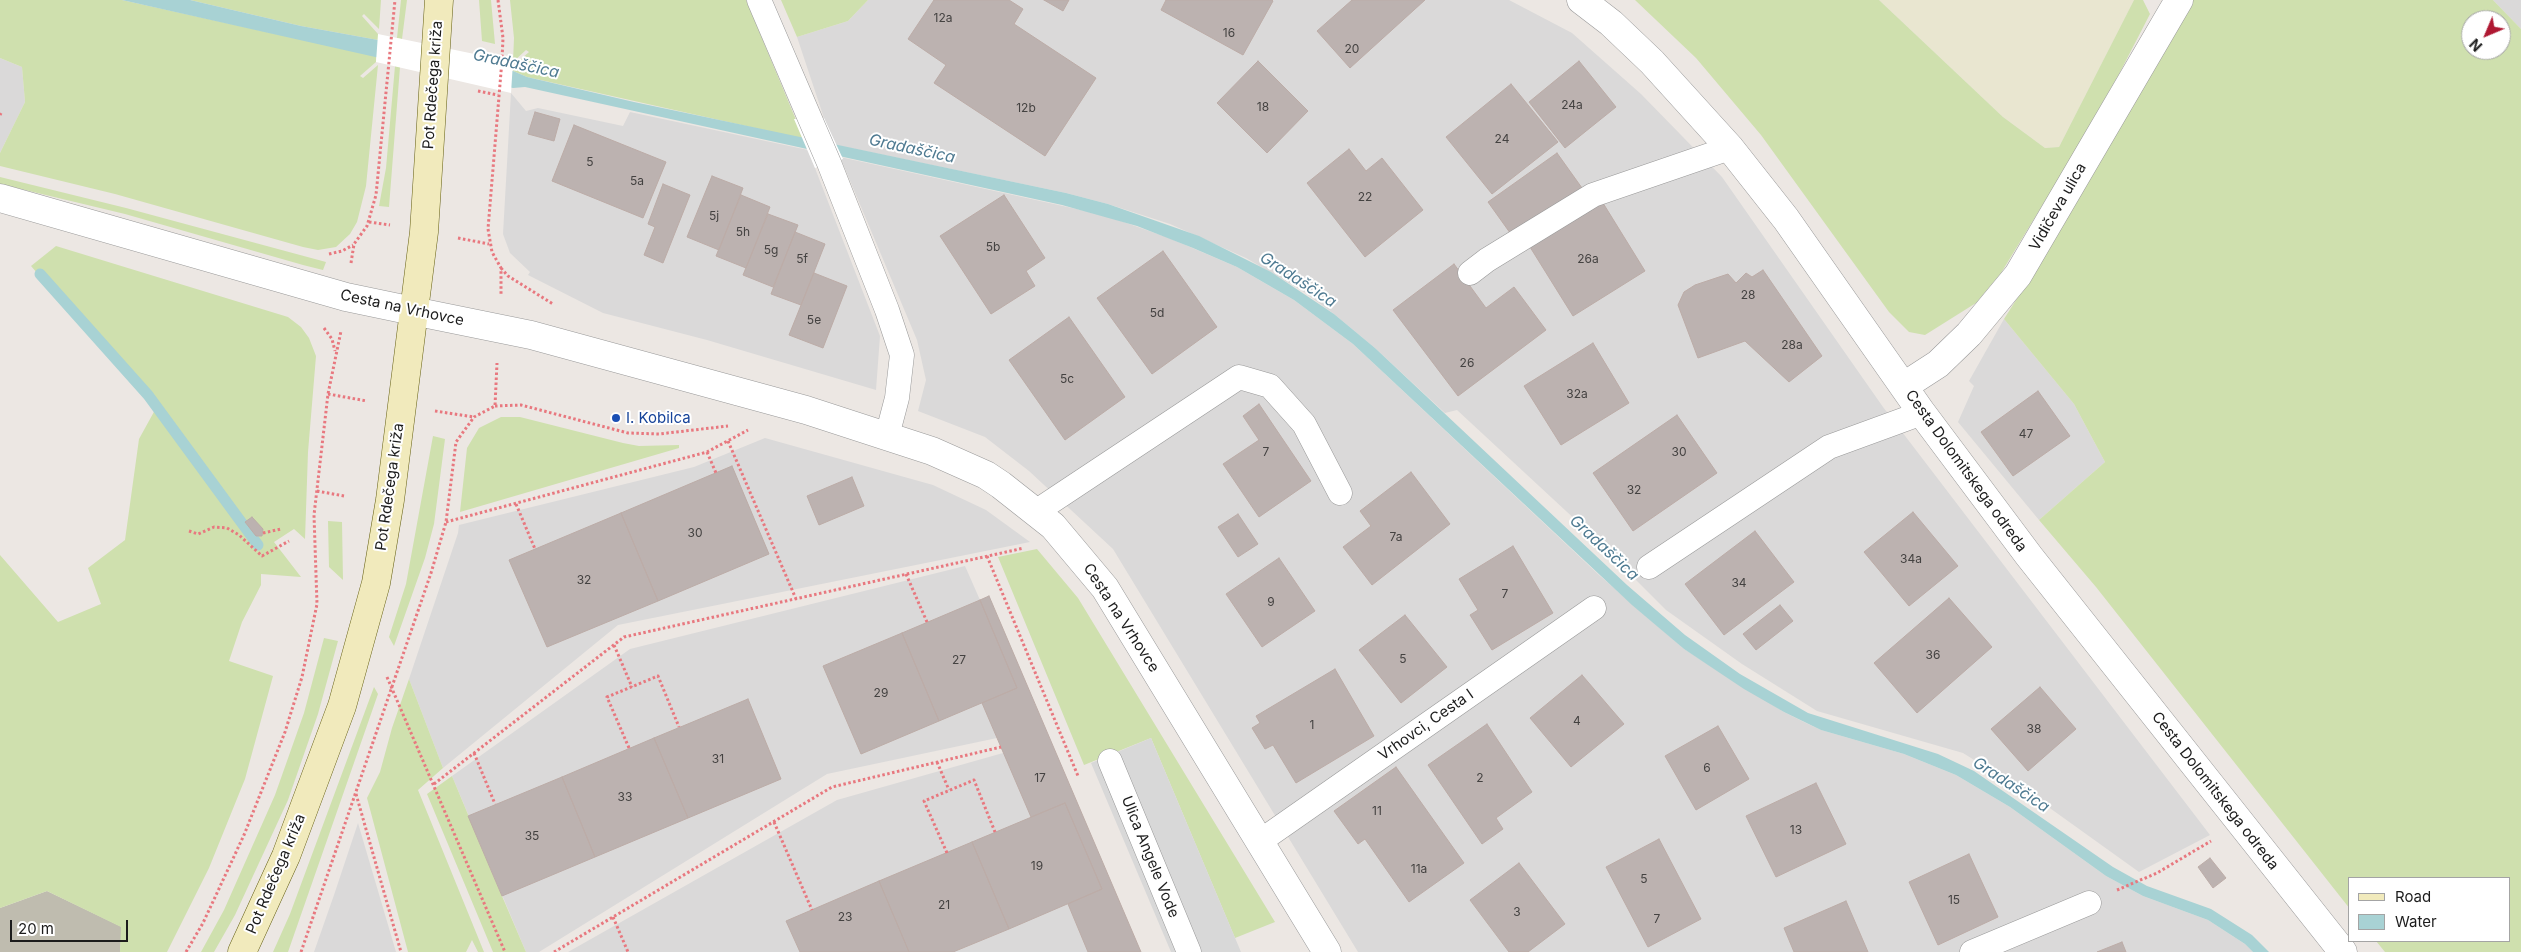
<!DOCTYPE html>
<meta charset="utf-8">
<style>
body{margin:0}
#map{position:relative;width:2521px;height:952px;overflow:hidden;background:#ece7e3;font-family:Inter,sans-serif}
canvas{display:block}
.legend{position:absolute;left:2348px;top:877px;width:162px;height:65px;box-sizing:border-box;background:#fff;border:1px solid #a4a4a4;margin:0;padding:6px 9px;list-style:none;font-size:15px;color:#1c1c1c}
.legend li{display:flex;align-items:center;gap:10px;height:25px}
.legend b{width:25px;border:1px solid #a4a4a4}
.north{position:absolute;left:2461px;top:10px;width:50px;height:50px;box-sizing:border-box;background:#fff;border:1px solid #a4a4a4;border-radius:50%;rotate:225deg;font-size:14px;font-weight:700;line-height:20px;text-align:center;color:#1c1c1c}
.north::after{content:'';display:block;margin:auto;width:18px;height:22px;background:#af1832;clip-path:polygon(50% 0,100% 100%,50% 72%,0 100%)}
.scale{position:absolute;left:10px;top:920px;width:118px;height:22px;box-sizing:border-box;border:2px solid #1c1c1c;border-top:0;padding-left:6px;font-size:15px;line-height:18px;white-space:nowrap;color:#1c1c1c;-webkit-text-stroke:4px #fff;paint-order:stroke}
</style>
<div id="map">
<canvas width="2521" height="952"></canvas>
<ul class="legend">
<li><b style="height:6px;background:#f1eabc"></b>Road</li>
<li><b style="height:14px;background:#a8d2d4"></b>Water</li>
</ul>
<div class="north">N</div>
<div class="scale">20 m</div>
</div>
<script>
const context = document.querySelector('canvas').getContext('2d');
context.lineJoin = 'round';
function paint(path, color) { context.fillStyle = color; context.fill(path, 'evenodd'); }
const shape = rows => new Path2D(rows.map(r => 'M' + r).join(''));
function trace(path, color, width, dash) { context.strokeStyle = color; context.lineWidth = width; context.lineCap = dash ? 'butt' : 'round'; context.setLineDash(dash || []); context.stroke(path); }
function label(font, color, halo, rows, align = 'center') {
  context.font = font + ' Inter,sans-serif'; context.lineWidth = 4; context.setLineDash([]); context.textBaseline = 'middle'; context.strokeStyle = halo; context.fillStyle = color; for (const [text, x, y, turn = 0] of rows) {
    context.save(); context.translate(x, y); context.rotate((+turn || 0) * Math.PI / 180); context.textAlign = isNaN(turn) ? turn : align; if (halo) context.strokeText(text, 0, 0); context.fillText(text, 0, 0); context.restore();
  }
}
paint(shape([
 [868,0,1509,0,1572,33,1641,94,1722,177,1883,407,2210,835,2139,872,2040,801,1963,753,1817,711,1742,664,1666,610,1580,524,1457,410,1445,413,1375,348,1334,314,1304,292,1246,258,1170,224,1108,204,1066,193,836,145,824,118,797,37,848,21],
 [2493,0,2521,0,2521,29],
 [0,58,22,67,25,102,0,153],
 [511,93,526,111,538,108,623,126,630,112,808,150,880,336,876,390,707,340,603,313,528,275,530,272,510,253,503,234],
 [840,157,1104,215,1169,238,1237,267,1261,281,1294,300,1353,344,1599,575,1684,649,1784,712,1804,722,1821,730,1904,754,1956,775,2010,807,2106,876,2143,896,2208,920,2245,944,2253,952,1358,952,1113,549,1029,471,985,437,918,411,926,380,917,340],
 [2004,319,2074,404,2105,462,2039,520,1958,422,1974,386,1969,381],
 [765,438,933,485,986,510,1030,542,618,625,443,768,409,679,458,533,459,525,694,467],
 [965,566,980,600,989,596,1141,952,568,952,837,800,1003,753,997,738,827,774,539,952,526,952,452,776,630,649],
 [358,823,396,952,314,952,334,895]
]), '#dad9d9');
paint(shape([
 [47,891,122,927,120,952,0,952,0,908]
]), '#bfbcaf');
paint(shape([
 [1879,0,2134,0,2059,147,2045,148,2003,117]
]), '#e9e6d0');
paint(shape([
 [0,0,122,0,376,56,376,62,360,76,363,78,378,65,366,186,357,222,350,234,336,247,318,250,303,247,115,194,0,166,0,153,25,102,22,67,0,58],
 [190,0,381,0,379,29,364,14,362,16,378,34,378,40,301,26],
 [401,0,407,0,402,39,397,38],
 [479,0,491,0,495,44,482,41],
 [510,0,746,0,804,139,527,77,513,71,513,66,529,52,526,50,513,62,514,38],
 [781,0,868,0,848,21,797,37],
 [1635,0,1879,0,2003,117,2045,148,2059,147,2134,0,2143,0,2150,14,2119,74,2062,173,2001,273,1976,303,1925,335,1909,332,1889,312,1761,135,1696,58],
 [2193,0,2493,0,2521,29,2521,952,2385,952,2376,941,2510,941,2510,878,2350,878,2350,909,2096,587,2039,520,2105,462,2074,404,2004,319,2049,248],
 [2471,20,2501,20,2501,50,2471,50],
 [395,66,400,67,389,207,379,206,386,168],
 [0,177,126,208,326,262,323,270,303,265,125,214,0,184],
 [56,246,288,317,301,327,309,338,316,356,308,452,305,539,294,529,274,542,301,577,261,574,261,585,242,622,229,661,273,676,245,779,209,868,167,952,120,952,121,927,47,891,0,908,0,555,58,622,101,604,88,568,125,540,139,439,155,410,31,266],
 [501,417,520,417,623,443,639,446,679,445,679,448,460,512,467,448,479,428],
 [433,436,445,439,434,524,425,558,394,646,389,637,406,584],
 [328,521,342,522,343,580,329,567],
 [1037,549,1078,598,1275,922,1235,938,1151,738,1084,765,998,557],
 [324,638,338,641,318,714,288,800,235,915,214,952,201,952,224,910,275,795,304,713],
 [409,679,443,768,418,790,484,952,478,952,472,940,466,952,408,952,367,798,380,772,392,728],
 [374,687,378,694,288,952,273,952,290,914],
 [452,776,502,896,526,952,493,952,427,794]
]), '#cfe0ae');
paint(shape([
 [1151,738,1241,952,1171,952,1091,763]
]), '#d8d8d8');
paint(shape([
 [122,0,190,0,301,26,378,40,513,71,527,77,634,102,1066,193,1108,204,1199,236,1271,272,1334,314,1375,348,1627,585,1685,635,1740,674,1808,713,1938,754,1974,771,2113,867,2147,886,2211,909,2252,935,2269,952,2253,952,2245,944,2208,920,2143,896,2106,876,2010,807,1956,775,1904,754,1821,730,1784,712,1744,689,1684,649,1632,605,1353,344,1294,300,1237,267,1193,248,1137,226,1062,205,525,87,513,88]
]), '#a8d2d4');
paint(shape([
 [378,34,513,62,511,93,376,62],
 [824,118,843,159,815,168,794,119]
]), '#fff');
trace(shape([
 [40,274,148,395,258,545]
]), '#a8d2d4', 11);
const building = shape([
 [934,0,1009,0,1023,9,1014,24,1096,78,1045,156,934,83,946,65,908,39,934,0],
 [1044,0,1069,0,1063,11,1044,0],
 [1166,0,1272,0,1273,1,1243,55,1161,10,1166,0],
 [1352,0,1425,0,1350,68,1317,31,1352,0],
 [1258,61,1308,111,1267,153,1217,103,1258,61],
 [1579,61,1616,107,1565,148,1529,102,1579,61],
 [1511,84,1558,142,1492,194,1446,137,1511,84],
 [535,112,560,119,554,141,528,134,535,112],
 [574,125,666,162,643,218,552,181,574,125],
 [1349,149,1366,171,1382,158,1423,210,1365,257,1307,183,1349,149],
 [1557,153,1582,188,1513,237,1488,202,1557,153],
 [712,176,743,188,719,250,687,237,712,176],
 [663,184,690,195,663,263,644,255,655,227,648,224,663,184],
 [741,195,770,207,746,268,716,256,741,195],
 [1004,195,1045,258,1026,271,1035,286,991,314,940,236,1004,195],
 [1603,203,1645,271,1573,316,1530,247,1603,203],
 [768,214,798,225,773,287,743,275,768,214],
 [795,232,825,244,801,305,771,294,795,232],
 [1163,251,1217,327,1152,374,1097,298,1163,251],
 [1454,264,1486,308,1514,287,1546,330,1458,396,1393,310,1454,264],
 [1763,270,1822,356,1789,382,1745,341,1698,358,1678,305,1684,292,1695,285,1728,274,1736,283,1746,273,1752,277,1763,270],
 [814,273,847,286,823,348,789,335,814,273],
 [1069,317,1125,397,1065,440,1009,360,1069,317],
 [1593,343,1629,403,1561,445,1524,386,1593,343],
 [2038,391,2070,436,2013,476,1981,432,2038,391],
 [1259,404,1311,481,1259,517,1223,464,1259,440,1243,416,1259,404],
 [1677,415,1717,473,1633,531,1593,473,1677,415],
 [732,466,769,554,658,601,621,513,732,466],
 [1411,472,1450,524,1372,585,1343,547,1371,526,1360,511,1411,472],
 [852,477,864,506,819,525,807,496,852,477],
 [1913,512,1958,566,1909,606,1864,552,1913,512],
 [621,513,658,601,547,647,509,560,621,513],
 [1238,514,1258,544,1238,557,1218,527,1238,514],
 [252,517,263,529,262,536,256,536,245,522,252,517],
 [1755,531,1794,582,1724,635,1685,584,1755,531],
 [1513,546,1553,613,1492,650,1470,615,1478,610,1459,579,1513,546],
 [1279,558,1315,611,1262,647,1226,594,1279,558],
 [989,596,1141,952,1088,952,1068,904,1102,889,1065,803,1031,817,982,703,1017,688,980,600,989,596],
 [1949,598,1992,647,1917,713,1874,663,1949,598],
 [980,600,1017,688,939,721,902,633,980,600],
 [1780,605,1793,621,1756,650,1743,634,1780,605],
 [1405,615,1447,667,1401,703,1359,650,1405,615],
 [902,633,939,721,861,754,823,666,902,633],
 [1335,669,1374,736,1296,783,1273,745,1265,749,1252,728,1260,723,1256,716,1335,669],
 [1582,675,1624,724,1571,767,1530,718,1582,675],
 [2040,687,2076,729,2028,771,1991,729,2040,687],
 [748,699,781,779,688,818,654,738,748,699],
 [1487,724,1532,792,1496,818,1503,829,1482,844,1428,765,1487,724],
 [1718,726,1749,779,1696,810,1665,756,1718,726],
 [654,738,688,818,595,857,562,777,654,738],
 [1396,767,1464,863,1409,902,1365,839,1358,844,1334,811,1396,767],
 [562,777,595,857,502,896,468,816,562,777],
 [1816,783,1846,844,1776,877,1746,816,1816,783],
 [1065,803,1102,889,1009,929,972,842,1065,803],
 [1659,839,1701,919,1648,947,1606,867,1659,839],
 [972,842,1009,929,953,952,909,952,879,881,972,842],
 [1969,854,1998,917,1938,945,1909,882,1969,854],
 [2210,858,2226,878,2213,888,2198,867,2210,858],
 [1519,863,1565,924,1528,952,1509,952,1470,900,1519,863],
 [879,881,909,952,800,952,786,921,879,881],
 [1846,901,1868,952,1794,952,1784,928,1846,901],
 [2122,942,2126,952,2097,952,2122,942]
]);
paint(building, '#bcb2b0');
trace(building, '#bcaca7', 1);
const service = shape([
 [759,0,829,163,887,310,902,355,897,398,887,436],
 [1470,273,1487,260,1593,195,1730,148],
 [1037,511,1239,377,1270,386,1304,424,1340,493],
 [1649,567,1829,447,1922,413],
 [1110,761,1189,952],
 [1259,842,1594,608],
 [1972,952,2089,903]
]);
const minor = shape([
 [0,198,346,297,413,311],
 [1904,386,1938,364,1969,334,2018,275,2179,0]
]);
const tertiary = shape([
 [1581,0,1611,23,1652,62,1730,148,1786,219,1922,413,2029,556,2343,952],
 [413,311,531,335,806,410,932,451,986,475,1001,485,1053,526,1105,588,1327,952]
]);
const secondary = shape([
 [242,952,286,856,342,706,376,583,390,500,424,232,439,0]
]);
trace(service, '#999', 25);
trace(minor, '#999', 29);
trace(tertiary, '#999', 29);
trace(secondary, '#645f12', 29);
trace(shape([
 [498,0,503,38,502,60,488,229,492,252,501,268,501,295],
 [478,91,498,95],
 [0,115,1,113],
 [369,222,390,225],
 [458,238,489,244],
 [329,254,342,251,353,245],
 [351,263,354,244,367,226,376,195,395,0],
 [501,268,508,276,553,304],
 [324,328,332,339,335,351],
 [328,394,367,401],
 [495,406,521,405,628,433,659,434,728,426],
 [435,411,474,417],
 [728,441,796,599],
 [707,452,716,473],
 [317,491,344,496],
 [516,504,535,549],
 [446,522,707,452,748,430],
 [189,531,198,534,214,527,227,528,239,535,262,556,289,541],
 [263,533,281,529],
 [987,556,1078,776],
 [906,574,927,622],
 [614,645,632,687],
 [387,677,505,952],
 [629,748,607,697,658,676,679,727],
 [474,753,495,804],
 [937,762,949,790],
 [434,784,624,637,1024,548],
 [356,794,401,952],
 [774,822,812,910],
 [947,853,924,801,974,780,995,832],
 [2117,890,2157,873,2211,841],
 [613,917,628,952],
 [186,952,203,923,244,835,285,732,302,677,317,604,314,515,328,394,341,331],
 [301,952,431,573,446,522,456,442,474,417,495,406,497,363],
 [554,952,832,787,1001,747]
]), '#e8787f', 3, [2.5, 2.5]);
trace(service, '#fff', 24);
trace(minor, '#fff', 28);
trace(tertiary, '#fff', 28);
trace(secondary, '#f1eabc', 28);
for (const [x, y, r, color] of [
 [616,418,5,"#1a4fb4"]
]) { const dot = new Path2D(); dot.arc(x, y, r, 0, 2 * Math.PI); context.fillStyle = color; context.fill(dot); trace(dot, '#fff', 2); }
label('12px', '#444241', null, [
 ["12a",943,18],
 ["16",1229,33],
 ["20",1352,49],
 ["24a",1572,105],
 ["18",1263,107],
 ["12b",1026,108],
 ["24",1502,139],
 ["5",590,162],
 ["5a",637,181],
 ["22",1365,197],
 ["5j",714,216],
 ["5h",743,232],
 ["5b",993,247],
 ["5g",771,250],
 ["5f",802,259],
 ["26a",1588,259],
 ["28",1748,295],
 ["5d",1157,313],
 ["5e",814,320],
 ["28a",1792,345],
 ["26",1467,363],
 ["5c",1067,379],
 ["32a",1577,394],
 ["47",2026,434],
 ["7",1266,452],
 ["30",1679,452],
 ["32",1634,490],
 ["30",695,533],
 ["7a",1396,537],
 ["34a",1911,559],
 ["32",584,580],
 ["34",1739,583],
 ["7",1505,594],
 ["9",1271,602],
 ["36",1933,655],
 ["5",1403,659],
 ["27",959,660],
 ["29",881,693],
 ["4",1577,721],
 ["1",1312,725],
 ["38",2034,729],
 ["31",718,759],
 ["6",1707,768],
 ["17",1040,778],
 ["2",1480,778],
 ["33",625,797],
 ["11",1377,811],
 ["13",1796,830],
 ["35",532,836],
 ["19",1037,866],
 ["11a",1419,869],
 ["5",1644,879],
 ["15",1954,900],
 ["21",944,905],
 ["3",1517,912],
 ["23",845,917],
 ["7",1657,919]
]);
label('15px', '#1c1c1c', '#fff', [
 ["Pot Rdečega križa",433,85,-86],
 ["Vidičeva ulica",2058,207,-60],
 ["Cesta na Vrhovce",402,308,12],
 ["Cesta Dolomitskega odreda",1966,471,54],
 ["Pot Rdečega križa",390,487,-82],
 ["Cesta na Vrhovce",1121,618,57],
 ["Vrhovci, Cesta I",1426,725,-35],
 ["Cesta Dolomitskega odreda",2215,791,52],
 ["Ulica Angele Vode",1150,857,68],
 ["Pot Rdečega križa",276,874,-67]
]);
label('15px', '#164399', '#fff', [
 ["I. Kobilca",626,418]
], 'left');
label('italic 16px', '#4e7a91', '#fff', [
 ["Gradaščica",516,64,12],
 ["Gradaščica",912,149,12],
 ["Gradaščica",1298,280,33],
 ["Gradaščica",1604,548,43],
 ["Gradaščica",2011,785,33]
]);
</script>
